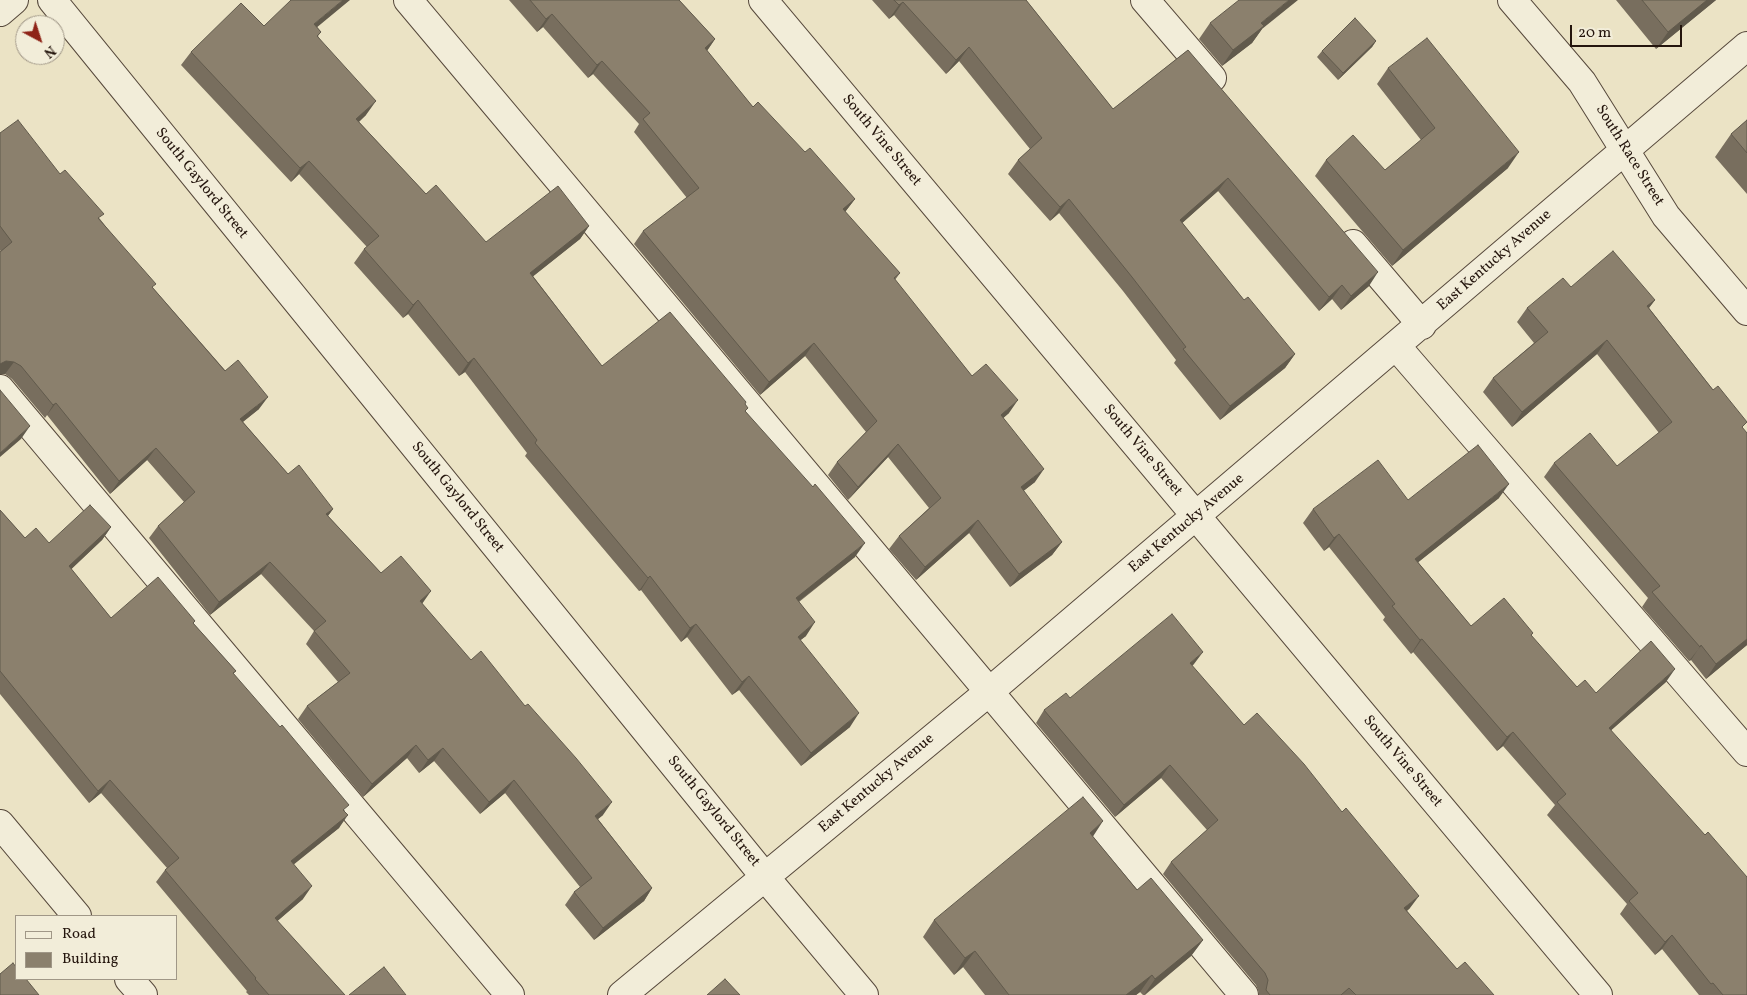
<!DOCTYPE html>
<style>
body{margin:0}
#map{position:relative;width:1747px;height:995px;overflow:hidden;background:#ebe3c5;font-family:Vollkorn,serif}
canvas{display:block}
.legend{position:absolute;left:15px;top:915px;width:162px;height:65px;box-sizing:border-box;background:#f2edd9;border:1px solid #a09787;margin:0;padding:6px 9px;list-style:none;font-size:15px;color:#24150d}
.legend li{display:flex;align-items:center;gap:10px;height:25px}
.legend b{width:25px;border:1px solid #a09787}
.north{position:absolute;left:15px;top:15px;width:50px;height:50px;box-sizing:border-box;background:#f2edd9;border:1px solid #a09787;border-radius:50%;rotate:140deg;font-size:14px;font-weight:700;line-height:20px;text-align:center;color:#24150d}
.north::after{content:'';display:block;margin:auto;width:18px;height:22px;background:#8f2418;clip-path:polygon(50% 0,100% 100%,50% 72%,0 100%)}
.scale{position:absolute;left:1570px;top:25px;width:112px;height:22px;box-sizing:border-box;border:2px solid #24150d;border-top:0;padding-left:6px;font-size:15px;line-height:18px;white-space:nowrap;color:#24150d;-webkit-text-stroke:4px #f2edd9;paint-order:stroke}
</style>
<div id="map">
<canvas width="1747" height="995"></canvas>
<ul class="legend">
<li><b style="height:6px;background:#f2edd9"></b>Road</li>
<li><b style="height:14px;background:#8b806d"></b>Building</li>
</ul>
<div class="north">N</div>
<div class="scale">20 m</div>
</div>
<script>
const context = document.querySelector('canvas').getContext('2d');
context.lineJoin = 'round';
const shape = rows => new Path2D(rows.map(r => 'M' + r).join(''));
function trace(path, color, width, dash) { context.strokeStyle = color; context.lineWidth = width; context.lineCap = dash ? 'butt' : 'round'; context.setLineDash(dash || []); context.stroke(path); }
function paint(path, color) { context.fillStyle = color; context.fill(path, 'evenodd'); }
function label(font, color, halo, rows, align = 'center') {
  context.font = font + ' Vollkorn,serif'; context.lineWidth = 4; context.setLineDash([]); context.textBaseline = 'middle'; context.strokeStyle = halo; context.fillStyle = color; for (const [text, x, y, turn = 0] of rows) {
    context.save(); context.translate(x, y); context.rotate((+turn || 0) * Math.PI / 180); context.textAlign = isNaN(turn) ? turn : align; if (halo) context.strokeText(text, 0, 0); context.fillText(text, 0, 0); context.restore();
  }
}
const minor = shape([
 [52,0,765,877,864,995],
 [408,0,1244,995],
 [763,0,1598,995],
 [1145,0,1212,78],
 [1512,0,1582,82,1666,216,1747,311],
 [0,12,14,0],
 [1353,244,1422,325],
 [1397,347,1747,752],
 [0,389,510,995],
 [0,824,77,916],
 [129,979,143,995],
 [622,995,990,691,1747,46]
]);
trace(minor, '#56483b', 30);
trace(minor, '#f2edd9', 28);
paint(shape([
 [509,0,679,0,715,39,707,51,753,107,805,152,855,199,845,212,900,273,895,280,972,376,1009,413,1003,418,1035,482,1023,491,1062,542,1052,555,1010,587,969,533,916,580,889,549,899,536,929,508,888,457,848,500,828,475,837,462,866,432,805,356,760,395,634,244,643,231,687,198,634,132,639,124,593,74,588,78,543,27,537,32],
 [872,0,1026,0,1113,109,1188,50,1369,286,1341,310,1332,299,1319,311,1218,191,1182,223,1244,300,1295,354,1285,368,1220,420,1174,363,1176,360,1123,291,1059,213,1050,221,1008,174,1018,160,1030,149,959,61,946,74,894,15,889,19],
 [1616,0,1716,0,1656,49],
 [1210,23,1262,29,1252,43,1222,66,1199,39],
 [264,26,317,27,321,32,318,36,366,115,359,122,426,194,486,242,589,226,580,239,533,276,602,366,745,404,746,412,855,557,799,602,806,636,800,640,850,727,801,766,739,690,732,695,687,637,681,642,641,590,639,591,525,456,527,453,465,372,459,376,408,314,403,318,354,263,364,249,367,247,299,174,291,182,181,65,191,52],
 [1376,41,1372,47,1338,80,1317,57,1322,51],
 [1388,68,1508,168,1392,266,1315,176,1326,160,1385,170,1421,140,1377,84],
 [1747,120,1747,194,1715,157,1731,134],
 [0,133,60,174,100,219,153,288,259,409,243,422,288,474,333,509,328,516,381,573,422,604,603,815,598,819,652,888,644,901,594,940,565,905,574,892,580,887,505,793,480,814,434,761,419,773,407,758,363,797,298,719,307,706,338,682,306,644,314,631,261,574,210,615,149,538,158,526,184,502,147,460,110,494,47,415,45,418,12,379,5,374,0,374,0,252,1,252,0,250],
 [1571,287,1655,300,1649,308,1743,428,1747,645,1706,679,1691,660,1689,661,1642,607,1648,598,1544,477,1554,463,1617,466,1659,433,1597,354,1512,427,1483,392,1493,378,1534,343,1517,322,1527,308],
 [1499,498,1418,562,1471,626,1533,633,1531,636,1577,687,1596,693,1666,682,1611,730,1747,995,1699,995,1662,949,1655,955,1620,914,1627,904,1547,815,1555,805,1503,746,1497,751,1413,652,1411,654,1383,620,1385,617,1329,547,1324,551,1303,523,1313,509,1408,500],
 [0,510,25,538,49,543,111,527,102,540,71,569,111,618,193,623,236,671,233,674,345,811,339,828,293,864,303,899,277,921,345,995,249,995,246,992,247,991,156,882,165,870,167,868,101,793,89,803,0,694],
 [1194,664,1192,666,1244,725,1410,908,1407,911,1457,969,1494,995,1259,995,1259,993,1256,985,1163,874,1171,862,1207,830,1161,778,1115,817,1036,723,1044,710,1070,698],
 [1093,837,1137,890,1203,940,1191,956,1145,995,1143,995,1140,992,1136,995,985,995,963,967,954,975,923,937,934,920]
]), '#786e5e');
paint(shape([
 [343,0,350,0,304,38,314,24],
 [1289,0,1298,0,1262,29,1252,43,1222,66,1233,50,1261,23],
 [1707,0,1716,0,1656,49,1668,32],
 [903,2,894,15,889,19,899,5],
 [552,14,543,27,537,32,546,19],
 [715,39,706,52,705,48],
 [1376,41,1372,47,1338,80,1343,73],
 [969,47,959,61,946,74,956,60],
 [602,61,593,74,588,78,597,65],
 [376,101,366,115,347,132,356,119],
 [1519,152,1508,168,1392,266,1403,250],
 [309,161,299,174,291,182,300,168],
 [1228,178,1218,191,1170,234,1180,220],
 [855,199,845,212,843,209],
 [1069,199,1059,213,1050,221,1060,207],
 [589,226,580,239,521,286,530,273],
 [1378,272,1369,286,1341,310,1351,296],
 [1342,285,1332,299,1319,311,1329,297],
 [418,300,408,314,403,318,413,305],
 [1655,300,1644,314,1647,306],
 [1607,340,1597,354,1512,427,1522,412],
 [814,343,805,356,760,395,769,382],
 [1295,354,1285,368,1220,420,1230,406],
 [474,358,465,372,459,376,468,363],
 [6,361,14,362,5,374,0,374,0,364],
 [268,397,259,409,231,431,240,419],
 [1018,400,1009,413,992,428,1001,415],
 [56,403,47,415,45,418,53,405],
 [30,426,21,439,0,457,0,453],
 [898,444,888,457,848,500,858,487],
 [156,448,147,460,110,494,119,481],
 [1044,469,1035,482,1012,500,1021,487],
 [1509,484,1499,498,1406,572,1415,559],
 [333,509,324,521,326,514],
 [978,520,969,533,916,580,925,567],
 [111,527,102,540,61,579,69,566],
 [1339,534,1329,547,1324,551,1334,538],
 [1062,542,1052,555,1010,587,1019,574],
 [865,543,855,557,786,611,796,598],
 [270,562,261,574,210,615,219,602],
 [650,576,641,590,639,591,648,578],
 [431,591,422,604,420,601],
 [815,622,806,636,788,650,798,637],
 [696,624,687,637,681,642,690,628],
 [1422,639,1413,652,1411,654,1420,640],
 [1747,639,1747,645,1706,679,1716,664],
 [1701,645,1691,660,1689,661,1700,647],
 [1203,652,1194,664,1181,675,1190,663],
 [1675,669,1666,682,1599,741,1609,728],
 [749,676,739,690,732,695,742,682],
 [859,713,850,727,801,766,811,753],
 [1513,732,1503,746,1497,751,1507,737],
 [416,745,407,758,363,797,372,784],
 [443,748,434,761,419,773,428,760],
 [1170,765,1161,778,1115,817,1124,805],
 [110,780,101,793,89,803,98,791],
 [514,780,505,793,480,814,489,802],
 [612,802,603,815,587,828,595,816],
 [348,815,339,828,282,874,291,861],
 [1103,821,1092,838,1090,833],
 [312,886,303,899,266,931,275,918],
 [652,888,644,901,594,940,603,928],
 [1419,896,1410,908,1395,920,1404,908],
 [1672,935,1662,949,1655,955,1665,942],
 [1203,940,1191,956,1144,995,1155,979],
 [975,951,963,967,954,975,965,958],
 [1152,975,1140,992,1136,995,1126,995]
]), '#615a4c');
const building = shape([
 [291,0,343,0,314,24,321,32,317,36,376,101,356,119,426,194,436,185,486,242,558,186,589,226,530,273,602,366,670,312,746,402,745,404,748,408,745,411,813,487,815,484,865,543,796,598,815,622,798,637,859,713,811,753,749,676,742,682,696,624,690,628,650,576,648,578,535,443,537,440,474,358,468,363,418,300,413,305,364,249,379,236,309,161,300,168,191,52,241,3,264,26,291,0],
 [530,0,679,0,715,39,705,48,753,107,758,102,805,152,810,148,855,199,843,209,900,273,894,278,972,376,986,364,1018,400,1001,415,1044,469,1021,487,1062,542,1019,574,978,520,925,567,899,536,941,498,898,444,858,487,837,462,877,421,814,343,769,382,643,231,699,188,643,119,650,113,602,61,597,65,552,14,546,19,530,0],
 [894,0,1026,0,1113,109,1188,50,1378,272,1351,296,1342,285,1329,297,1228,178,1180,220,1244,300,1248,297,1295,354,1230,406,1183,349,1186,347,1132,277,1069,199,1060,207,1018,160,1042,138,969,47,956,60,903,2,899,5,894,0],
 [1239,0,1289,0,1261,23,1264,26,1233,50,1210,23,1239,0],
 [1642,0,1707,0,1668,32,1642,0],
 [1355,18,1376,41,1343,73,1322,51,1355,18],
 [1427,38,1519,152,1403,250,1326,160,1353,135,1385,170,1435,128,1388,68,1427,38],
 [18,120,60,174,65,170,104,214,98,218,156,284,152,287,225,371,238,360,268,397,240,419,288,474,299,465,333,509,326,514,381,573,401,556,431,591,420,601,471,660,481,651,525,706,528,704,576,758,612,802,595,816,652,888,603,928,574,892,592,878,514,780,489,802,443,748,428,760,416,745,372,784,307,706,350,673,314,631,326,621,270,562,219,602,158,526,195,492,156,448,119,481,56,403,53,405,21,366,14,362,6,361,0,364,0,252,12,242,0,226,0,133,18,120],
 [1747,120,1747,153,1731,134,1747,120],
 [1613,251,1655,300,1647,306,1713,390,1718,386,1747,422,1742,427,1747,433,1747,639,1716,664,1701,645,1700,647,1652,592,1660,586,1554,463,1590,433,1617,466,1672,422,1607,340,1522,412,1493,378,1548,332,1527,308,1563,278,1571,287,1613,251],
 [0,390,30,426,0,453,0,390],
 [1478,445,1509,484,1415,559,1471,626,1504,598,1533,633,1531,635,1577,687,1585,680,1596,693,1651,641,1675,669,1609,728,1705,835,1708,832,1747,877,1747,995,1723,995,1713,983,1711,984,1672,935,1665,942,1629,901,1638,893,1557,802,1566,794,1513,732,1507,737,1422,639,1420,640,1392,606,1395,604,1339,534,1334,538,1313,509,1378,460,1408,500,1478,445],
 [90,505,111,527,69,566,111,618,158,577,195,621,193,623,236,671,233,673,280,727,282,725,349,805,343,810,348,815,291,861,312,886,275,918,345,995,269,995,255,979,256,978,165,870,179,858,110,780,98,791,0,671,0,510,25,538,36,528,49,543,90,505],
 [1172,614,1203,652,1190,663,1244,725,1257,713,1304,764,1342,812,1346,808,1419,896,1404,908,1457,969,1465,962,1494,995,1356,995,1349,988,1341,995,1270,995,1266,990,1268,980,1265,973,1171,862,1218,820,1170,765,1124,805,1044,710,1066,693,1070,698,1172,614],
 [1083,797,1103,821,1090,833,1137,890,1151,878,1203,940,1155,979,1152,975,1126,995,1009,995,975,951,965,958,934,920,1083,797],
 [13,963,16,967,16,979,26,979,39,995,0,995,0,974,13,963],
 [384,967,406,995,349,995,384,967],
 [725,979,740,995,707,995,725,979]
]);
paint(building, '#8b806d');
trace(building, '#615a4c', 1);
label('15px', '#24150d', '#f2edd9', [
 ["South Vine Street",881,141,50],
 ["South Race Street",1629,156,58],
 ["South Gaylord Street",201,184,51],
 ["East Kentucky Avenue",1495,261,-41],
 ["South Vine Street",1142,451,50],
 ["South Gaylord Street",457,498,51],
 ["East Kentucky Avenue",1187,524,-40],
 ["South Vine Street",1402,762,50],
 ["East Kentucky Avenue",877,784,-40],
 ["South Gaylord Street",713,812,51]
]);
</script>
